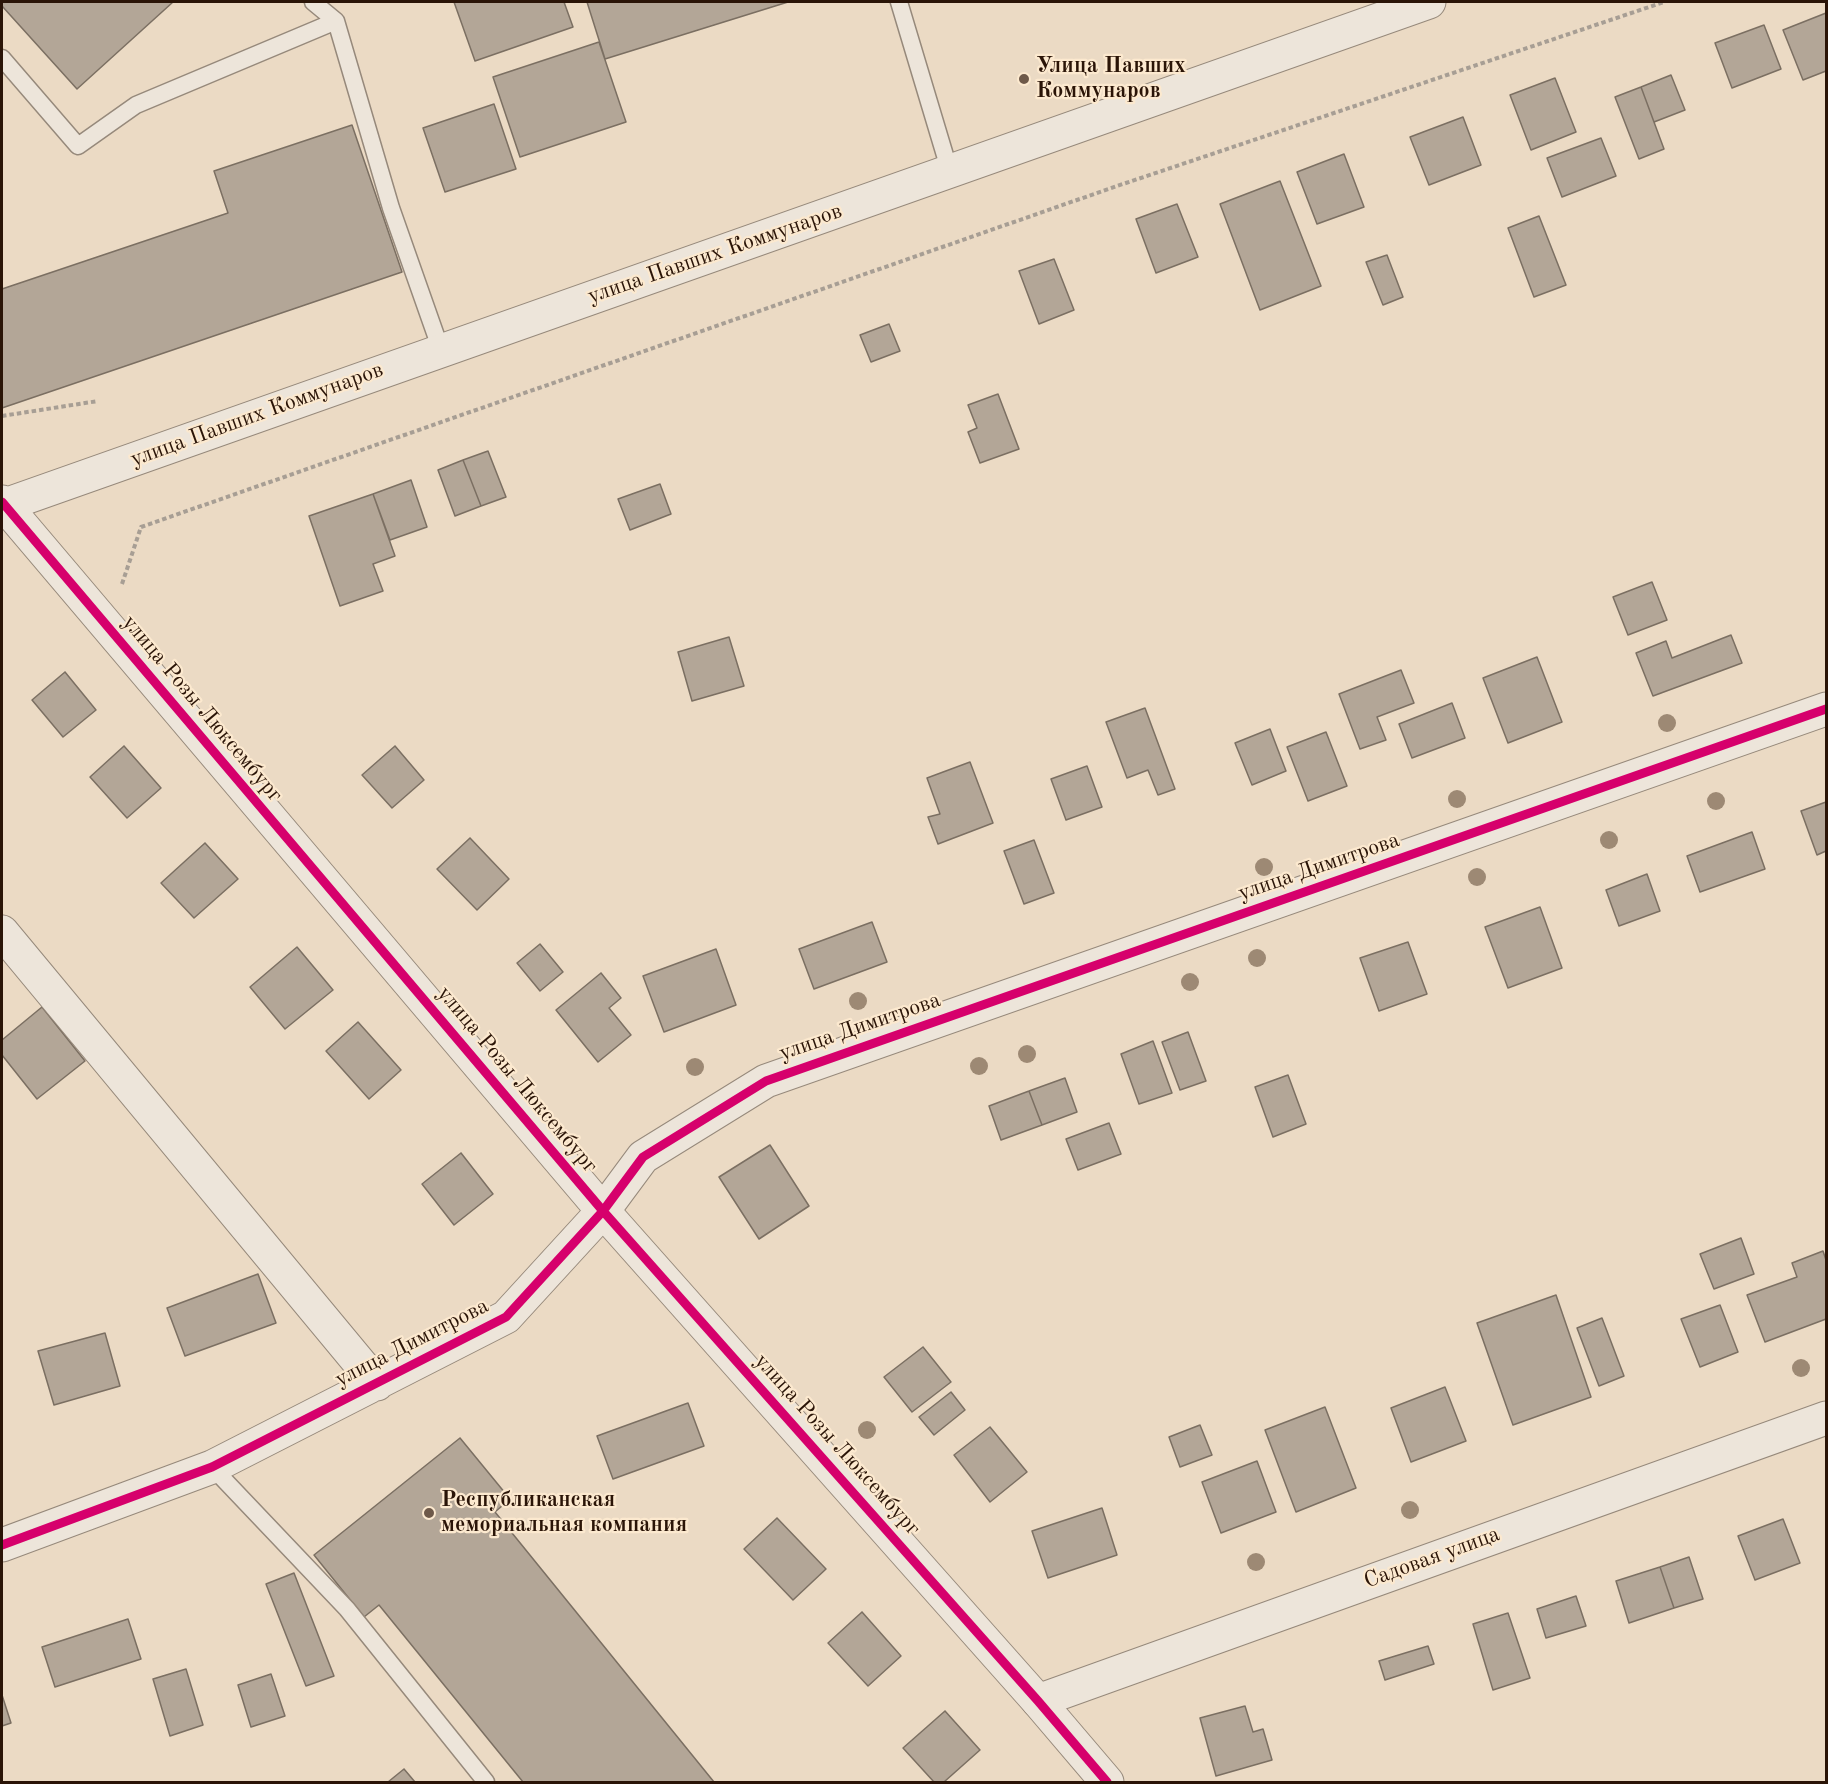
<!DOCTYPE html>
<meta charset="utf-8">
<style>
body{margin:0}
#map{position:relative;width:1828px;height:1784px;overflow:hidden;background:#ebdac4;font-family:"Old Standard TT",serif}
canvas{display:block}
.frame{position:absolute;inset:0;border:3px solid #2a1407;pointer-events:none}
</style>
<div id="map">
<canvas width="1828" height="1784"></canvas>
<div class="frame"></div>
</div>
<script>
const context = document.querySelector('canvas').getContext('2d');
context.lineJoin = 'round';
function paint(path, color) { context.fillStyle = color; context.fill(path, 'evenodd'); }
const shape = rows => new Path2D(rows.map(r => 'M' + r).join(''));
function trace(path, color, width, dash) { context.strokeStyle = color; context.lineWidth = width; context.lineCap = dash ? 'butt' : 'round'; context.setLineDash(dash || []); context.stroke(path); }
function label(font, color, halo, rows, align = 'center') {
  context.font = font + ' "Old Standard TT",serif'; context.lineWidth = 4.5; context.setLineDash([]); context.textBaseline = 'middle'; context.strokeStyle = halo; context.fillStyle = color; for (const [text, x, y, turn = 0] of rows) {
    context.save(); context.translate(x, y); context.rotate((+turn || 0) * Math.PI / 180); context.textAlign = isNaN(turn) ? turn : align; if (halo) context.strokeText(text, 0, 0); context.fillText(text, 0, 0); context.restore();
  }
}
const building = shape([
 [2,2,173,2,77,89,2,6,2,2],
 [454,2,564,2,573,27,475,61,454,2],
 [587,2,788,2,605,59,587,2],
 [1826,13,1826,71,1803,80,1783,30,1826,13],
 [1764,25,1781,69,1732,88,1715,43,1764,25],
 [599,42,626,122,520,157,493,77,599,42],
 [1671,75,1685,110,1654,122,1641,87,1671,75],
 [1555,78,1576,132,1531,150,1510,95,1555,78],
 [1641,87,1664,149,1639,159,1615,97,1641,87],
 [494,104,516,169,445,192,423,128,494,104],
 [1463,117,1481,165,1429,185,1410,137,1463,117],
 [352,125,402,272,2,408,2,289,228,213,214,171,352,125],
 [1601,138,1616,176,1562,197,1547,158,1601,138],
 [1344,154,1364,207,1317,224,1297,172,1344,154],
 [1280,181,1321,286,1260,310,1220,204,1280,181],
 [1177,204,1198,257,1156,273,1136,219,1177,204],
 [1539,216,1566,285,1534,297,1508,228,1539,216],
 [1387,255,1403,297,1383,305,1366,262,1387,255],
 [1054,259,1074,310,1039,324,1019,271,1054,259],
 [889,324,900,351,871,362,860,335,889,324],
 [998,394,1019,449,980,463,968,432,977,428,968,405,998,394],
 [488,451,506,497,481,506,463,460,488,451],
 [463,460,481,506,455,516,438,470,463,460],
 [411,480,427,527,390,540,373,494,411,480],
 [660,484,671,514,630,530,618,499,660,484],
 [373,494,395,556,373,564,383,591,340,606,309,516,373,494],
 [1652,582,1667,620,1628,635,1613,597,1652,582],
 [1731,635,1742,663,1653,696,1636,653,1666,641,1672,658,1731,635],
 [729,637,744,686,692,701,678,652,729,637],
 [1537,657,1562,722,1508,743,1483,678,1537,657],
 [1401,670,1414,703,1377,717,1386,740,1360,749,1339,694,1401,670],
 [65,672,96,710,63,737,32,700,65,672],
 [1452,703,1465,738,1412,758,1399,724,1452,703],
 [1145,708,1175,789,1158,795,1148,770,1127,778,1106,722,1145,708],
 [1270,729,1286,771,1252,785,1235,743,1270,729],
 [1326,732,1347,786,1308,801,1287,747,1326,732],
 [124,746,161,788,127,818,90,777,124,746],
 [395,746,424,780,392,808,362,775,395,746],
 [970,762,993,823,938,844,928,817,940,814,927,778,970,762],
 [1087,766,1102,807,1066,820,1051,779,1087,766],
 [1826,802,1826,851,1817,855,1801,811,1826,802],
 [1752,832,1765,869,1700,892,1687,856,1752,832],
 [470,838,509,879,477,910,437,869,470,838],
 [1034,840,1054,893,1024,904,1004,851,1034,840],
 [205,843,238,879,194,918,161,883,205,843],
 [1647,874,1660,911,1619,926,1606,890,1647,874],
 [1540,907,1562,968,1508,988,1485,927,1540,907],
 [872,922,887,962,814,989,799,949,872,922],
 [1408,942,1427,994,1379,1011,1360,958,1408,942],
 [540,944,563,972,540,991,517,963,540,944],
 [297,947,333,990,285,1029,250,987,297,947],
 [716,949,736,1005,664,1032,643,976,716,949],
 [601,973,621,998,609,1008,631,1035,598,1062,556,1010,601,973],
 [42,1007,85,1061,37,1099,2,1055,2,1040,42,1007],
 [358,1022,401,1070,369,1099,326,1051,358,1022],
 [1188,1032,1206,1081,1180,1090,1162,1042,1188,1032],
 [1153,1041,1172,1093,1139,1104,1121,1054,1153,1041],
 [1288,1075,1306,1124,1273,1137,1255,1087,1288,1075],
 [1065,1078,1077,1112,1042,1125,1029,1091,1065,1078],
 [1029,1091,1042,1125,1001,1140,989,1106,1029,1091],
 [1109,1123,1121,1154,1078,1170,1066,1139,1109,1123],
 [770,1145,809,1206,759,1239,719,1177,770,1145],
 [461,1153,493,1194,454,1225,422,1184,461,1153],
 [1741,1238,1754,1274,1714,1289,1700,1254,1741,1238],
 [1823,1251,1826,1260,1826,1319,1765,1342,1747,1295,1797,1277,1792,1263,1823,1251],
 [258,1274,276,1323,185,1356,167,1308,258,1274],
 [1556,1295,1591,1397,1513,1425,1477,1323,1556,1295],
 [1720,1305,1738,1352,1700,1367,1681,1319,1720,1305],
 [1602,1318,1624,1376,1599,1386,1577,1328,1602,1318],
 [105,1333,120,1386,54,1405,38,1351,105,1333],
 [923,1347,951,1382,912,1412,884,1377,923,1347],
 [1445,1387,1466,1441,1411,1462,1391,1408,1445,1387],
 [951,1392,965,1410,934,1435,919,1417,951,1392],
 [688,1403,704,1446,613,1479,597,1436,688,1403],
 [1325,1407,1356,1488,1296,1512,1265,1430,1325,1407],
 [1200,1425,1212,1455,1180,1467,1169,1437,1200,1425],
 [990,1427,1027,1472,990,1502,954,1455,990,1427],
 [460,1438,510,1499,495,1512,714,1782,523,1782,379,1605,364,1617,314,1555,460,1438],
 [1257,1461,1276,1512,1221,1533,1202,1482,1257,1461],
 [1102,1508,1117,1555,1048,1578,1032,1531,1102,1508],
 [777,1518,826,1569,793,1600,744,1549,777,1518],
 [1783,1519,1800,1563,1755,1580,1738,1536,1783,1519],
 [1689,1557,1703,1599,1674,1608,1660,1567,1689,1557],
 [1660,1567,1674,1608,1629,1623,1616,1581,1660,1567],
 [294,1573,334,1676,306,1686,266,1584,294,1573],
 [1576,1596,1586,1626,1546,1638,1537,1609,1576,1596],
 [862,1612,901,1656,868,1686,828,1643,862,1612],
 [1508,1613,1530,1678,1493,1690,1473,1624,1508,1613],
 [128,1619,141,1659,55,1687,42,1647,128,1619],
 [1428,1646,1434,1664,1385,1680,1379,1661,1428,1646],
 [186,1669,203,1725,170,1736,153,1679,186,1669],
 [271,1674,285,1716,251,1727,238,1685,271,1674],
 [2,1695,11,1723,2,1726,2,1695],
 [1245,1706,1253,1732,1263,1729,1272,1760,1216,1776,1200,1718,1245,1706],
 [945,1711,980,1750,944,1782,934,1782,903,1748,945,1711],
 [404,1769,415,1782,388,1782,404,1769]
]);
paint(building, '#b3a697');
trace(building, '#7b6f62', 1.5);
const service = shape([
 [313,2,336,21],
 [899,2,950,172],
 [2,58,78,146,136,105,336,21,391,208,441,350],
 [212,1467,347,1609,486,1782]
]);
const minor = shape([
 [2,932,377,1384],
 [2,1545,212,1467,506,1317,603,1211,643,1157,766,1081,1826,709],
 [1038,1701,1826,1418]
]);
const tertiary = shape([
 [2,502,603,1211,1038,1701,1107,1782],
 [2,506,1429,2]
]);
trace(service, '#96897b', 19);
trace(minor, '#96897b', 35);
trace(tertiary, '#96897b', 35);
trace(shape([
 [2,416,98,401],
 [122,584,141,527,1117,186,1664,2]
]), '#a79e94', 4, [4.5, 3]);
trace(service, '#ede5da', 16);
trace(minor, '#ede5da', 33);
trace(tertiary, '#ede5da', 33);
trace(shape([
 [2,502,603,1211,1038,1701,1107,1782],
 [2,1545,212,1467,506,1317,603,1211,643,1157,766,1081,1826,709]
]), '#d6006c', 9);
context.fillStyle = '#9d8974';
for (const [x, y] of [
 [1667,723],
 [1457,799],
 [1716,801],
 [1609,840],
 [1264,867],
 [1477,877],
 [1257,958],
 [1190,982],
 [858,1001],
 [1027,1054],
 [979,1066],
 [695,1067],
 [1801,1368],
 [867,1430],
 [1410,1510],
 [1256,1562]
]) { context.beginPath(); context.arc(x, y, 9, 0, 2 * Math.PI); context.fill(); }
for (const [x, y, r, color] of [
 [1024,79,6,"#6e5949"],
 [429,1513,6,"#6e5949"]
]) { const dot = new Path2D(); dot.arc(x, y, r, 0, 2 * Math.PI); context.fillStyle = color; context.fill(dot); trace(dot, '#fce9cf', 2); }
label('bold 22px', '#2a1407', '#fce9cf', [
 ["Улица Павших",1036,66],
 ["Коммунаров",1036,91],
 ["Республиканская",441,1500],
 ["мемориальная компания",441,1525]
], 'left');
label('22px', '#2a1407', '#fce9cf', [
 ["улица Павших Коммунаров",715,254,-19],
 ["улица Павших Коммунаров",257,415,-20],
 ["улица Розы Люксембург",202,709,50],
 ["улица Димитрова",1319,867,-19],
 ["улица Димитрова",860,1027,-19],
 ["улица Розы Люксембург",517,1080,50],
 ["улица Димитрова",412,1343,-27],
 ["улица Розы Люксембург",837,1445,48],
 ["Садовая улица",1432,1558,-20]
]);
</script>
